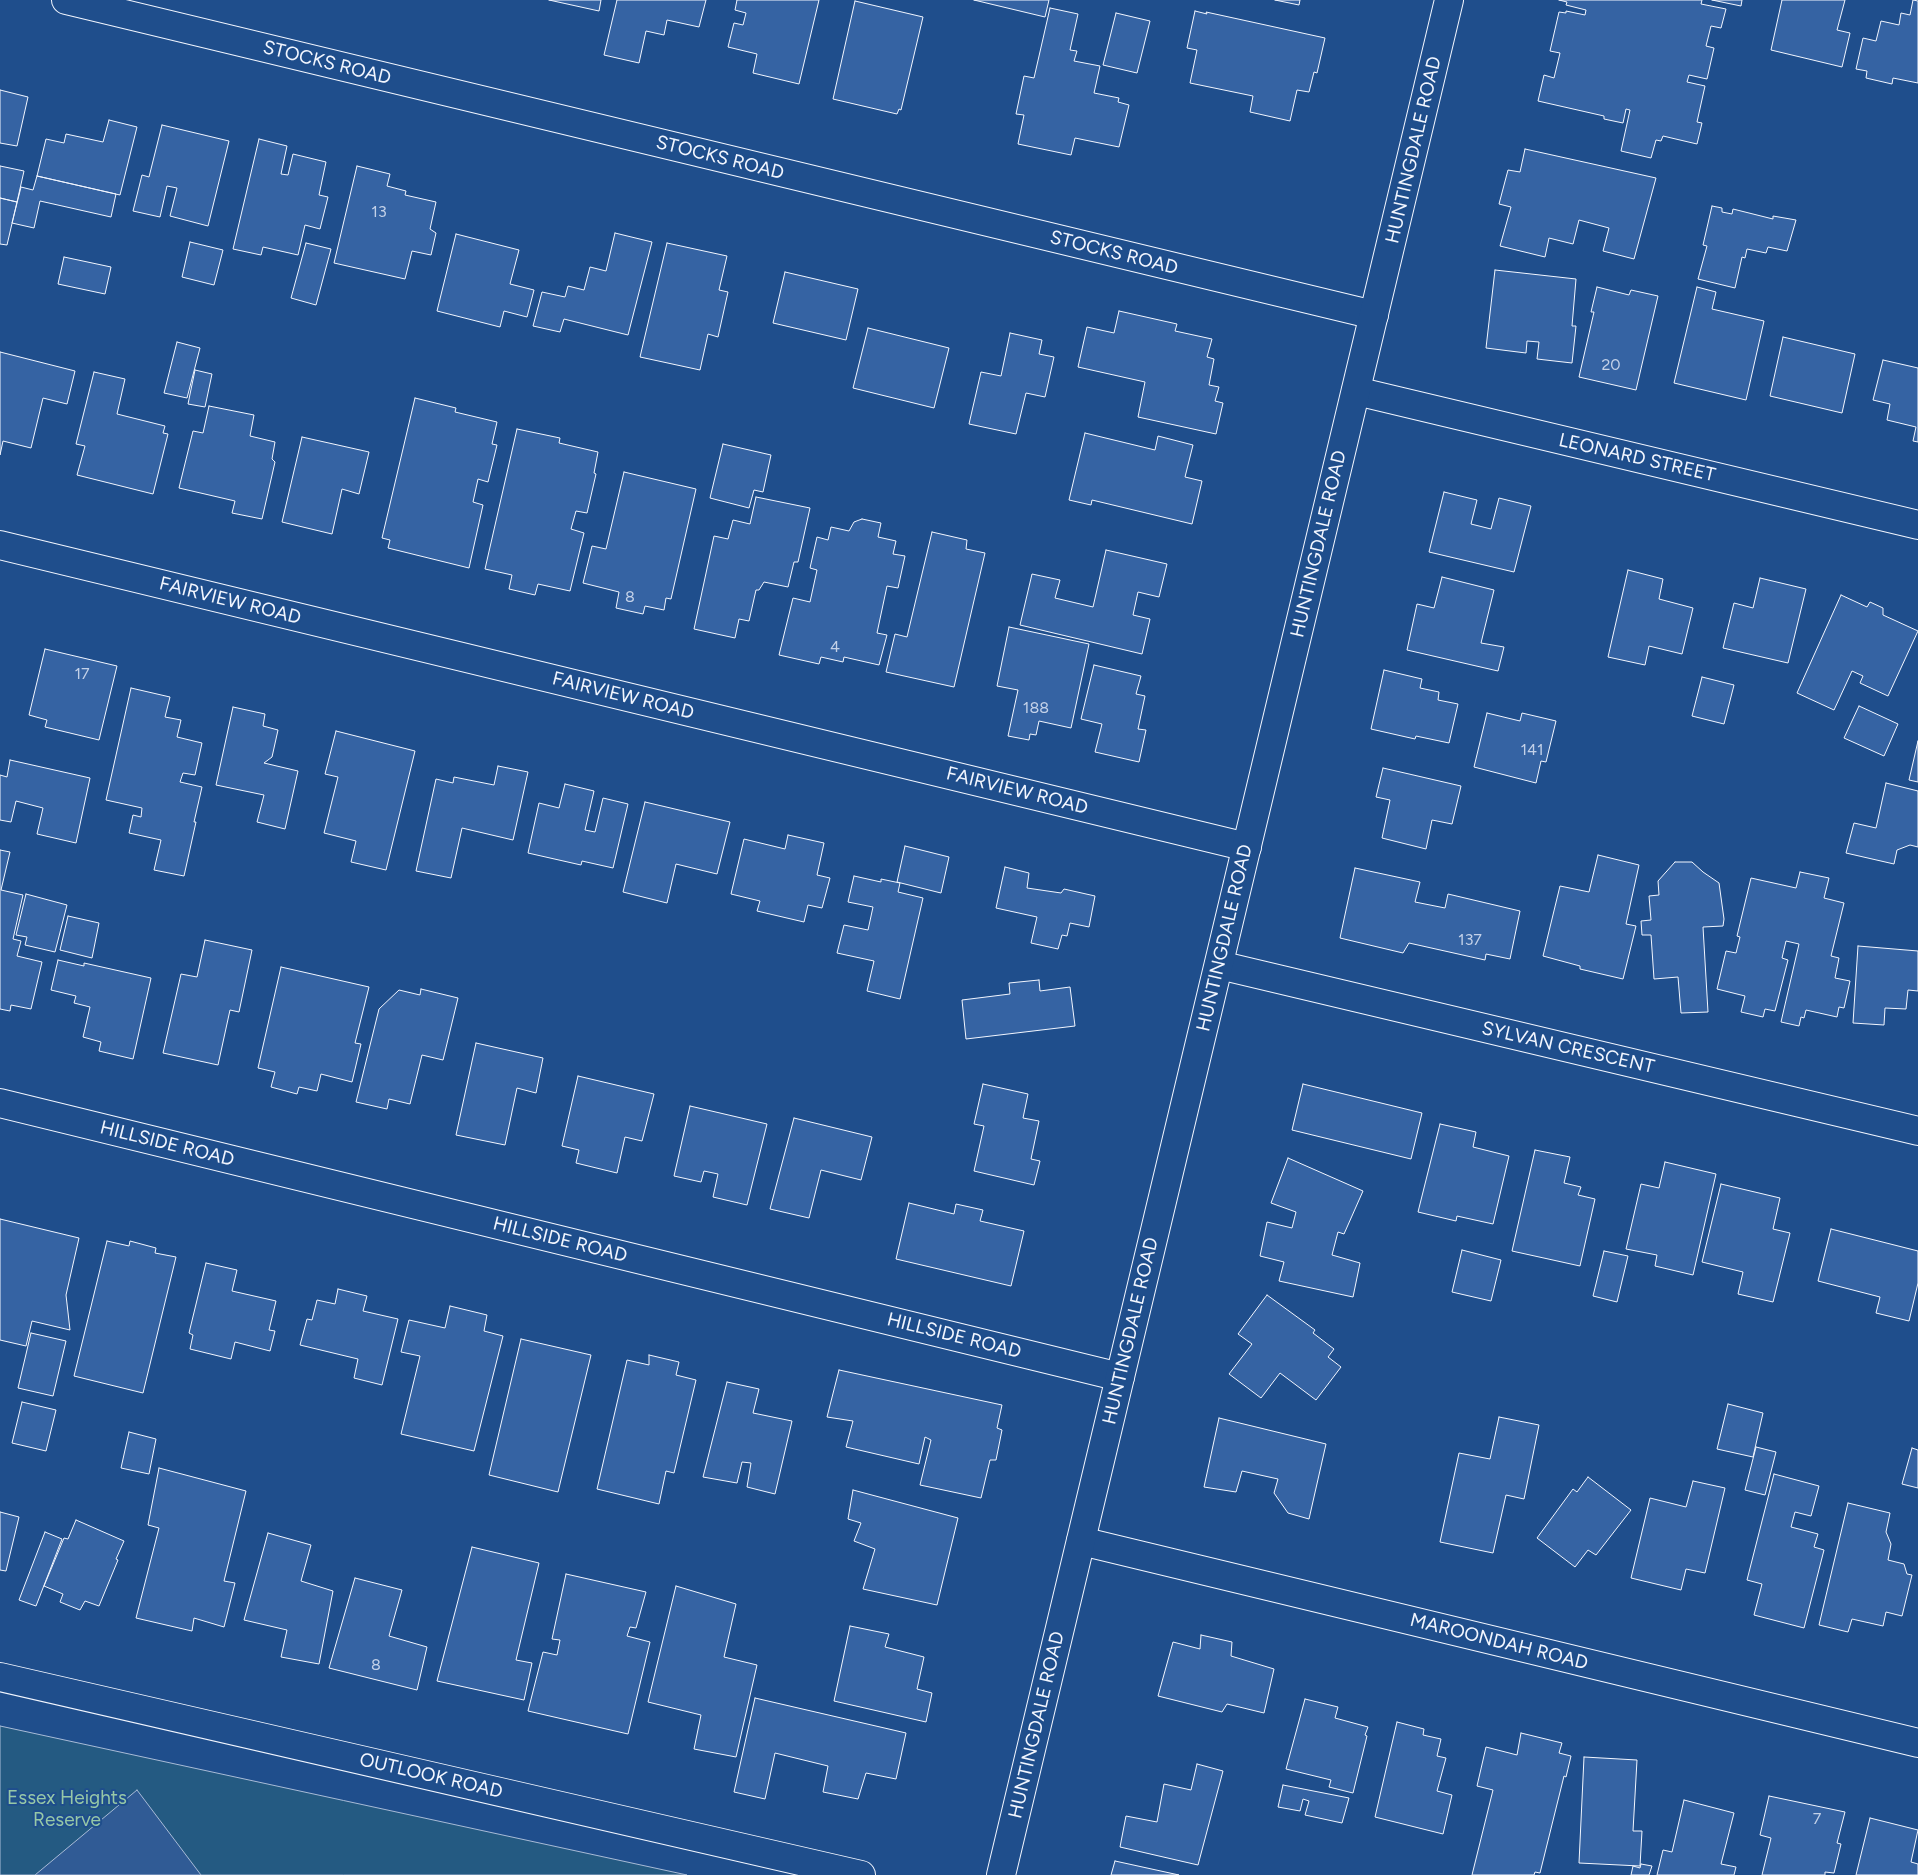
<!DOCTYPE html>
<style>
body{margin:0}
canvas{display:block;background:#1f4e8c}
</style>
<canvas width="1918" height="1875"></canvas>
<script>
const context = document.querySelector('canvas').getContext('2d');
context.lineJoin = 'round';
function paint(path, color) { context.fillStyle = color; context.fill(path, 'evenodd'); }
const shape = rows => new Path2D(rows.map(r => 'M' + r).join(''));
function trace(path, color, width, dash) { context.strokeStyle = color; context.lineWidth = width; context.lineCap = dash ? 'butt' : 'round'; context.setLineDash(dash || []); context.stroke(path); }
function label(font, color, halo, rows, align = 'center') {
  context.font = font + ' Figtree,sans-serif'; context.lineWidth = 4; context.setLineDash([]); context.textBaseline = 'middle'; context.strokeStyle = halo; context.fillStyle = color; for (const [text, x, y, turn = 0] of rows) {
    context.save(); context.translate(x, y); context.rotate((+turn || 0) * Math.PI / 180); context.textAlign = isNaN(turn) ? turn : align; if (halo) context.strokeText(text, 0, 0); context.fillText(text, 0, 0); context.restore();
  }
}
const green = shape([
 [0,1726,687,1875,0,1875,0,1726]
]);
paint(green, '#245a82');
trace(green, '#a8bbd7', 1);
const parking = shape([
 [137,1790,201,1875,35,1875,137,1790]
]);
paint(parking, '#305b95');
trace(parking, '#a8bbd7', 1);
const building = shape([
 [549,0,601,0,599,11,549,0],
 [617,0,706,0,699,27,667,20,664,35,646,31,639,63,604,55,617,0],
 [737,0,819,0,799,84,753,73,757,54,728,47,734,23,743,25,746,13,735,10,737,0],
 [974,0,1049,0,1045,17,974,0],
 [1275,0,1300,0,1299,5,1275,0],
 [1559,0,1702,0,1701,4,1726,9,1721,28,1711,26,1706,46,1714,48,1707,79,1689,75,1687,82,1705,86,1697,122,1702,123,1697,144,1663,136,1661,141,1656,140,1651,158,1621,151,1630,110,1626,109,1623,123,1604,119,1604,116,1538,101,1544,75,1554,78,1560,53,1550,51,1559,12,1566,13,1566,11,1585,15,1586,10,1566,5,1567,2,1559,0],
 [1712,0,1742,0,1741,6,1712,0],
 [1782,0,1845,0,1837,30,1850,33,1842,67,1771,50,1782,0],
 [1913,0,1918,1,1918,83,1893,78,1892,84,1866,78,1867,71,1856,69,1863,38,1876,41,1881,21,1899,25,1901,13,1910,15,1913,0],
 [855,1,923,17,901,110,899,109,897,114,833,99,855,1],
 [1050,8,1078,14,1070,50,1077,51,1074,61,1100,66,1094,93,1119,98,1118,102,1129,105,1119,147,1075,138,1071,155,1018,144,1024,115,1016,114,1024,76,1034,78,1050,8],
 [1195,11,1207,14,1206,12,1325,38,1317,73,1314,72,1309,92,1297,90,1290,121,1250,112,1253,96,1190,83,1197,50,1187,48,1195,11],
 [1116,13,1150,21,1137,73,1103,65,1116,13],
 [0,90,28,97,17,146,0,143,0,90],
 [109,120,137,127,120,195,37,176,46,139,64,143,66,134,103,142,109,120],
 [162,125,229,141,208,226,170,216,177,188,167,186,160,217,133,211,142,175,149,177,162,125],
 [259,139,287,146,281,174,288,175,293,154,326,162,319,195,328,197,320,229,305,225,298,255,263,247,261,255,233,249,259,139],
 [1525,149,1656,178,1634,259,1603,251,1609,228,1579,220,1573,244,1549,238,1545,257,1500,246,1511,207,1499,204,1508,170,1520,172,1525,149],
 [0,166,24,171,17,202,0,198,0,166],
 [357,166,390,174,387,186,406,191,405,195,436,202,430,229,436,233,431,255,412,251,405,279,334,263,357,166],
 [37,176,116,194,111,217,40,201,34,228,12,223,21,187,33,190,37,176],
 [0,198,17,202,7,245,0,244,0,198],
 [1712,206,1722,208,1722,212,1732,214,1733,209,1773,219,1773,216,1796,220,1787,251,1768,247,1766,253,1747,249,1745,258,1742,257,1735,288,1698,279,1707,246,1703,245,1712,206],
 [615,233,652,242,628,335,564,319,560,332,533,326,542,292,565,297,568,286,584,290,590,267,606,271,615,233],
 [456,234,519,250,510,284,534,290,527,317,504,311,500,327,437,311,456,234],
 [190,242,223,250,214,285,182,277,190,242],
 [306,243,331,249,316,305,291,298,306,243],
 [667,243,727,256,719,290,728,292,718,337,708,334,700,370,640,357,667,243],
 [64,257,111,267,105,294,58,284,64,257],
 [1495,270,1576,279,1572,326,1576,326,1572,363,1537,359,1539,342,1527,341,1526,353,1486,348,1495,270],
 [785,272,858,289,846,340,773,323,785,272],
 [1597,287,1629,295,1631,290,1658,296,1636,390,1579,377,1594,312,1591,312,1597,287],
 [1697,287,1716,292,1712,309,1764,321,1746,400,1674,383,1697,287],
 [1119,311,1177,324,1175,331,1212,339,1207,357,1214,359,1209,385,1219,387,1215,401,1223,403,1216,434,1138,417,1145,382,1078,367,1087,327,1114,333,1119,311],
 [868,328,949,348,934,408,853,388,868,328],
 [1010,333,1042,340,1039,354,1054,357,1045,397,1026,393,1016,434,969,424,981,372,1001,376,1010,333],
 [1783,337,1855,354,1842,413,1770,396,1783,337],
 [177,342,200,348,187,398,164,393,177,342],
 [0,352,75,371,67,404,43,398,31,448,3,441,0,455,0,352],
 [1883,360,1918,368,1918,442,1913,441,1916,427,1887,420,1890,404,1873,400,1883,360],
 [195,370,212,374,205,407,188,404,195,370],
 [94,372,125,379,117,414,165,426,163,433,168,434,153,494,77,475,85,446,76,444,94,372],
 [415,398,456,408,455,412,497,422,492,444,497,445,488,482,478,479,473,502,483,505,469,568,388,548,390,540,382,538,415,398],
 [209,406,254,415,250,436,275,442,272,459,275,462,262,519,232,513,235,501,179,488,193,431,203,433,209,406],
 [517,429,560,438,559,443,598,452,594,473,596,474,587,513,576,511,571,529,584,533,570,591,538,584,535,595,509,589,512,575,485,569,517,429],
 [1085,433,1155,450,1158,436,1193,445,1185,477,1202,481,1192,524,1092,500,1091,505,1069,500,1085,433],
 [302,437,369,452,359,494,342,489,332,534,282,522,302,437],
 [723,444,771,455,763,492,754,490,749,508,710,498,723,444],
 [624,472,696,489,671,599,666,598,664,610,645,606,643,614,616,608,619,592,583,583,592,546,606,549,624,472],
 [1444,492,1477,500,1471,524,1491,529,1499,498,1531,506,1514,572,1429,552,1444,492],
 [756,497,810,508,798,562,794,562,788,587,764,582,759,590,756,590,749,621,739,619,735,638,694,629,714,536,728,539,733,520,750,524,756,497],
 [862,519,881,523,878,537,896,541,893,554,905,556,898,588,887,586,877,633,887,635,879,665,844,657,843,662,821,657,819,664,779,655,793,598,810,602,817,570,810,568,817,537,828,540,831,527,849,531,854,522,862,519],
 [932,532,967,540,966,549,985,553,954,687,886,672,895,634,907,637,932,532],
 [1106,550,1167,564,1159,597,1138,592,1133,615,1150,619,1142,654,1020,625,1032,574,1060,580,1055,598,1093,607,1106,550],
 [1628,570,1663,579,1659,599,1693,608,1682,654,1649,646,1645,665,1608,657,1628,570],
 [1442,577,1494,590,1481,643,1504,647,1498,671,1407,650,1417,604,1434,608,1442,577],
 [1760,578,1806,589,1788,663,1723,648,1734,603,1753,608,1760,578],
 [1841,595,1867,607,1870,602,1883,608,1883,615,1918,631,1888,696,1860,683,1863,676,1852,671,1834,710,1797,693,1841,595],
 [1009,627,1089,644,1071,728,1039,721,1036,735,1030,734,1029,740,1008,736,1018,690,997,686,1009,627],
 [45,649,117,666,99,740,45,727,47,720,29,715,45,649],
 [1094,665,1141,676,1136,694,1145,696,1138,729,1146,730,1139,762,1095,752,1102,724,1081,719,1094,665],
 [1384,670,1422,679,1420,688,1439,692,1438,700,1458,704,1449,743,1416,736,1415,739,1371,729,1384,670],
 [1702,677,1734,685,1724,724,1692,716,1702,677],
 [131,688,170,697,165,717,181,720,177,737,202,743,195,775,183,773,180,782,202,787,194,822,196,822,184,876,154,870,161,840,129,833,133,815,141,817,142,808,106,800,131,688],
 [1859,706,1898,724,1884,756,1844,738,1859,706],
 [233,707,265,714,263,726,278,730,272,757,264,763,298,771,285,829,257,822,264,795,216,785,233,707],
 [1487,713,1520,721,1522,713,1556,721,1546,762,1541,761,1536,783,1474,767,1487,713],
 [336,731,415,751,386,870,351,862,356,841,324,833,338,777,325,774,336,731],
 [1918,741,1918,782,1909,780,1918,741],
 [10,760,90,778,76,843,37,834,43,808,16,801,11,822,0,820,0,775,7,777,10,760],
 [498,766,528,772,513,840,462,828,451,878,416,871,436,779,453,783,454,777,494,785,498,766],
 [1383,768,1461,786,1452,824,1432,820,1426,849,1382,838,1390,800,1376,797,1383,768],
 [1886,783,1918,791,1918,847,1910,845,1897,850,1894,864,1846,853,1854,823,1876,828,1886,783],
 [565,784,594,791,585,830,595,832,603,798,628,804,613,868,582,861,581,865,528,853,539,803,559,808,565,784],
 [645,802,730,822,717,874,676,864,667,903,623,892,645,802],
 [788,835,824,843,817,875,830,878,822,908,808,905,804,922,757,911,760,901,731,894,744,839,785,849,788,835],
 [905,846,949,857,941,893,897,882,905,846],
 [0,850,10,852,1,890,23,895,13,939,21,941,17,956,42,962,31,1009,11,1005,10,1011,0,1009,0,850],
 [1598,855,1639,865,1626,924,1636,926,1623,979,1580,969,1580,966,1543,956,1560,886,1589,892,1598,855],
 [1675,862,1692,862,1703,872,1719,883,1724,919,1723,926,1703,927,1708,1012,1681,1013,1678,977,1654,979,1651,935,1642,935,1641,921,1651,920,1649,896,1659,895,1658,881,1675,862],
 [1005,867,1029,873,1027,888,1061,893,1064,889,1095,896,1089,927,1070,923,1067,936,1062,935,1058,949,1031,943,1037,917,996,908,1005,867],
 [1355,868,1420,882,1415,902,1445,908,1448,894,1520,911,1510,959,1486,954,1485,960,1409,943,1403,953,1340,938,1355,868],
 [1800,872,1829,878,1824,898,1844,903,1831,956,1839,958,1835,978,1850,981,1844,1008,1839,1007,1837,1017,1806,1010,1804,1018,1801,1017,1799,1026,1781,1022,1799,944,1786,941,1782,958,1788,960,1775,1011,1765,1009,1763,1017,1741,1012,1745,996,1717,989,1726,951,1736,953,1740,937,1737,936,1751,878,1796,888,1800,872],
 [854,876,881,882,881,879,900,883,898,892,923,898,900,999,867,991,874,961,837,953,844,925,868,930,873,907,848,902,854,876],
 [26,894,67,905,55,952,25,945,27,937,16,935,26,894],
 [68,916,99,923,92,958,60,950,68,916],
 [205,940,252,950,239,1012,230,1010,218,1065,163,1053,181,974,197,977,205,940],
 [1858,946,1918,951,1918,991,1908,990,1906,1009,1885,1008,1884,1025,1853,1023,1858,946],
 [58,960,84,966,84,963,151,978,133,1059,99,1051,101,1042,83,1037,90,1007,74,1003,76,996,51,990,58,960],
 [281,967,369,987,355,1043,361,1044,352,1082,321,1074,317,1091,299,1087,297,1094,271,1087,275,1072,258,1068,281,967],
 [1039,980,1040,991,1070,987,1075,1026,966,1039,962,1000,1010,994,1009,983,1039,980],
 [421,989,458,998,443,1060,422,1055,410,1104,389,1099,387,1109,356,1102,379,1009,399,990,420,995,421,989],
 [476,1043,543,1058,536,1093,517,1088,505,1145,456,1135,476,1043],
 [578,1076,654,1094,642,1141,625,1137,617,1173,576,1163,579,1150,562,1146,578,1076],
 [983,1084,1028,1094,1023,1118,1039,1121,1031,1159,1040,1161,1034,1185,974,1171,984,1126,974,1124,983,1084],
 [1303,1084,1422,1113,1411,1159,1292,1130,1303,1084],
 [690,1106,767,1124,747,1205,713,1197,718,1174,704,1171,701,1182,674,1176,690,1106],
 [794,1118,872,1137,861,1180,821,1170,809,1218,770,1209,794,1118],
 [1440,1124,1476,1132,1473,1147,1509,1156,1493,1224,1457,1216,1456,1221,1418,1212,1440,1124],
 [1535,1150,1570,1157,1564,1183,1581,1187,1578,1195,1595,1199,1580,1266,1512,1251,1535,1150],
 [1288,1158,1363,1191,1344,1234,1338,1232,1332,1255,1360,1263,1353,1297,1279,1281,1284,1262,1260,1256,1267,1222,1292,1228,1296,1212,1271,1203,1288,1158],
 [1665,1162,1716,1174,1693,1275,1655,1266,1657,1255,1626,1249,1641,1184,1659,1188,1665,1162],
 [1721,1184,1780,1198,1773,1229,1790,1233,1773,1302,1738,1294,1743,1272,1702,1262,1721,1184],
 [909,1203,954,1214,956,1204,983,1210,980,1221,1024,1231,1011,1286,896,1259,909,1203],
 [0,1219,79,1238,66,1295,70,1330,32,1321,26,1346,0,1340,0,1219],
 [1831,1229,1918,1251,1918,1283,1909,1321,1876,1313,1880,1297,1818,1281,1831,1229],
 [107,1241,129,1246,130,1241,156,1248,155,1253,176,1257,143,1393,74,1376,107,1241],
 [1462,1250,1501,1260,1491,1301,1452,1292,1462,1250],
 [1604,1251,1628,1256,1617,1302,1593,1296,1604,1251],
 [206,1263,237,1270,232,1291,276,1301,269,1330,275,1331,270,1351,235,1342,231,1359,190,1349,193,1335,189,1333,206,1263],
 [338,1289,367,1296,363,1311,398,1319,382,1385,354,1378,358,1359,300,1345,307,1319,312,1320,317,1300,335,1304,338,1289],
 [1267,1295,1315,1330,1313,1333,1334,1349,1328,1357,1341,1367,1316,1400,1280,1373,1261,1398,1229,1374,1252,1344,1238,1334,1267,1295],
 [450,1306,487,1315,484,1331,503,1336,474,1451,401,1434,420,1356,401,1352,409,1320,445,1328,450,1306],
 [31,1333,66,1341,53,1396,18,1388,31,1333],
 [521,1339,591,1355,558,1492,489,1475,521,1339],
 [649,1355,679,1362,676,1375,696,1380,674,1473,666,1471,659,1504,597,1489,627,1360,649,1365,649,1355],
 [839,1370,1002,1405,997,1428,1002,1430,996,1460,990,1460,981,1498,920,1485,931,1440,925,1437,919,1464,846,1447,853,1421,827,1417,839,1370],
 [727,1382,759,1389,753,1413,792,1421,775,1494,747,1487,751,1463,742,1462,737,1483,703,1477,727,1382],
 [22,1402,56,1410,46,1451,12,1443,22,1402],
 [1728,1404,1763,1413,1753,1457,1717,1449,1728,1404],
 [1499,1417,1539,1425,1524,1499,1506,1495,1493,1553,1440,1542,1459,1453,1490,1459,1499,1417],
 [1219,1418,1326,1444,1309,1519,1288,1513,1274,1493,1278,1479,1242,1471,1236,1492,1204,1487,1219,1418],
 [129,1432,156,1439,149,1474,121,1468,129,1432],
 [1756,1447,1776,1452,1765,1495,1745,1490,1756,1447],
 [1912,1448,1918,1450,1918,1488,1902,1484,1912,1448],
 [159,1468,246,1491,224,1581,235,1583,224,1627,194,1618,192,1631,136,1618,159,1528,148,1525,159,1468],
 [1774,1474,1819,1486,1811,1516,1795,1512,1791,1527,1818,1534,1814,1547,1824,1550,1804,1628,1754,1615,1762,1584,1747,1580,1774,1474],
 [1588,1477,1631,1510,1596,1555,1588,1550,1575,1567,1537,1538,1573,1489,1577,1492,1588,1477],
 [1693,1481,1725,1488,1705,1573,1686,1569,1681,1590,1631,1578,1650,1498,1686,1507,1693,1481],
 [853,1490,958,1518,937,1605,863,1589,875,1549,854,1541,861,1523,848,1519,853,1490],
 [1848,1503,1890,1513,1886,1532,1891,1544,1888,1560,1904,1564,1907,1574,1912,1575,1902,1616,1886,1612,1883,1626,1852,1619,1848,1632,1819,1625,1848,1503],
 [0,1512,19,1517,6,1571,0,1570,0,1512],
 [76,1520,124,1541,116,1559,118,1560,99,1606,85,1601,80,1610,60,1602,63,1594,44,1586,64,1538,68,1539,76,1520],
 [45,1532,62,1539,36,1606,19,1600,45,1532],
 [268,1533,311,1545,301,1581,333,1591,319,1664,281,1657,287,1630,244,1620,268,1533],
 [472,1547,539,1563,516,1660,532,1663,524,1700,437,1681,472,1547],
 [566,1574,646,1592,636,1628,630,1627,627,1636,650,1642,628,1734,528,1711,543,1652,557,1655,560,1640,552,1639,566,1574],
 [355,1578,402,1590,389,1636,427,1647,417,1690,329,1668,355,1578],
 [676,1586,736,1604,724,1657,757,1665,736,1757,694,1749,701,1715,648,1702,676,1586],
 [850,1626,889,1634,885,1647,924,1657,917,1689,932,1693,926,1722,834,1701,850,1626],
 [1201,1635,1232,1642,1231,1656,1274,1669,1264,1713,1227,1704,1222,1712,1158,1696,1173,1642,1200,1649,1201,1635],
 [755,1698,906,1733,896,1779,866,1773,858,1799,823,1792,828,1766,775,1753,765,1799,734,1792,755,1698],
 [1305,1699,1338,1707,1335,1718,1368,1727,1365,1735,1367,1736,1353,1793,1329,1787,1331,1780,1286,1769,1305,1699],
 [1397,1722,1424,1729,1423,1735,1441,1739,1437,1756,1446,1758,1437,1791,1452,1795,1443,1834,1375,1817,1397,1722],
 [1521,1733,1562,1743,1559,1753,1571,1756,1566,1777,1564,1776,1540,1873,1535,1872,1534,1875,1472,1875,1493,1790,1477,1786,1486,1747,1517,1755,1521,1733],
 [1584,1757,1637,1760,1633,1831,1642,1831,1640,1866,1579,1863,1584,1757],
 [1197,1764,1223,1771,1198,1865,1120,1847,1126,1816,1157,1822,1164,1784,1191,1790,1197,1764],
 [1283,1785,1349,1798,1342,1823,1305,1815,1309,1801,1303,1799,1300,1811,1278,1807,1283,1785],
 [1769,1796,1845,1812,1837,1843,1841,1844,1834,1873,1825,1872,1825,1875,1762,1875,1771,1838,1760,1835,1769,1796],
 [1684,1800,1734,1813,1721,1864,1736,1867,1734,1875,1657,1875,1663,1850,1672,1852,1684,1800],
 [1870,1818,1918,1830,1911,1862,1918,1864,1918,1875,1856,1875,1870,1818],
 [1115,1861,1179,1875,1111,1875,1115,1861],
 [1641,1864,1652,1866,1649,1875,1631,1875,1633,1866,1640,1868,1641,1864]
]);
paint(building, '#3563a3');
trace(building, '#f2f6ff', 1);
const minor = shape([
 [66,0,1374,315],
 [1356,391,1918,525],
 [0,545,1247,847],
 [1219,965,1918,1131],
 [0,1103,1120,1377],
 [1081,1541,1918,1743],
 [0,1677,861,1875]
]);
const major = shape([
 [1001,1875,1449,0]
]);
trace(minor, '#f2f6ff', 30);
trace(major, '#f2f6ff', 30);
trace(minor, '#1f4e8c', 28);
trace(major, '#1f4e8c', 28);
label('16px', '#c3d1e8', null, [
 ["13",379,212],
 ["20",1611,365],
 ["8",630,597],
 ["4",835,647],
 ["17",82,674],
 ["188",1036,708],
 ["141",1532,750],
 ["137",1470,940],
 ["8",376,1665],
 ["7",1817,1819]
]);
label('19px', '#f2f6ff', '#1f4e8c', [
 ["STOCKS ROAD",327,63,14],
 ["HUNTINGDALE ROAD",1414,150,-77],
 ["STOCKS ROAD",720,158,14],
 ["STOCKS ROAD",1114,253,14],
 ["LEONARD STREET",1637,458,13],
 ["HUNTINGDALE ROAD",1319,544,-77],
 ["FAIRVIEW ROAD",230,601,14],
 ["FAIRVIEW ROAD",623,696,14],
 ["FAIRVIEW ROAD",1017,791,14],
 ["HUNTINGDALE ROAD",1225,938,-77],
 ["SYLVAN CRESCENT",1568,1048,13],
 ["HILLSIDE ROAD",167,1144,14],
 ["HILLSIDE ROAD",560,1240,14],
 ["HUNTINGDALE ROAD",1131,1331,-77],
 ["HILLSIDE ROAD",954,1336,14],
 ["MAROONDAH ROAD",1499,1642,14],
 ["HUNTINGDALE ROAD",1037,1725,-77],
 ["OUTLOOK ROAD",431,1776,13]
]);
label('19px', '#97c8a6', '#1f4e8c', [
 ["Essex Heights",67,1798],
 ["Reserve",67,1820]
]);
</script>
